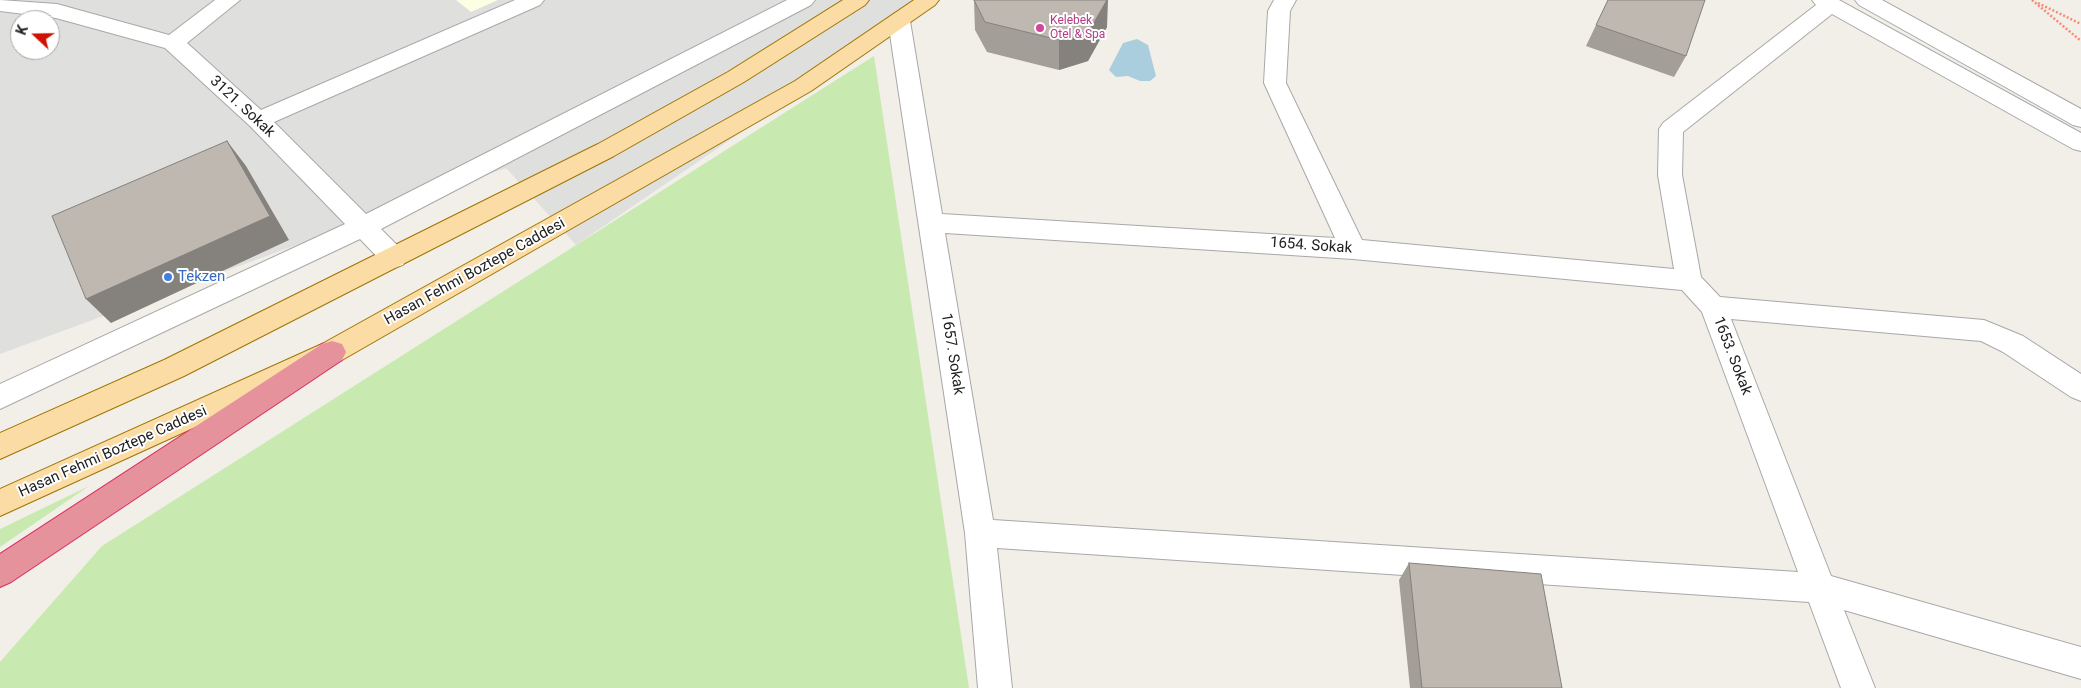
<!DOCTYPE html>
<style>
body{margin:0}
#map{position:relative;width:2081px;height:688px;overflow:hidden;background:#f1efe8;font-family:Roboto,sans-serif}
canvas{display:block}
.north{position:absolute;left:10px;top:10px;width:50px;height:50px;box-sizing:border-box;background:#fff;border:1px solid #a6a6a6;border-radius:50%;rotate:291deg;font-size:14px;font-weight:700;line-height:20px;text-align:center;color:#212121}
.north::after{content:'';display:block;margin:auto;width:18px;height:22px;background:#d01203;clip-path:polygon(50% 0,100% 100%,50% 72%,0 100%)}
</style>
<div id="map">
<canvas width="2081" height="688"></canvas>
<div class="north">K</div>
</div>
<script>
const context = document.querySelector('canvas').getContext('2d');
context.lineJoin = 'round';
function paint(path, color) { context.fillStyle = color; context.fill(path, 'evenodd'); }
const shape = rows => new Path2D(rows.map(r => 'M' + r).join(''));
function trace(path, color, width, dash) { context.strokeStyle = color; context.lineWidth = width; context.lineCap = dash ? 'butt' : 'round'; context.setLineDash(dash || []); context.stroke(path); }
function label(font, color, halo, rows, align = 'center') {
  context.font = font + ' Roboto,sans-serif'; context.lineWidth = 4; context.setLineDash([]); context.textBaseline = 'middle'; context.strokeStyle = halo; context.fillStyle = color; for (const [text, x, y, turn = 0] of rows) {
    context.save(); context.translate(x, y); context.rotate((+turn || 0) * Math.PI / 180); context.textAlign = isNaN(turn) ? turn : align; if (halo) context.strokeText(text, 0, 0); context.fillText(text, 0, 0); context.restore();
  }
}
paint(shape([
 [0,0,935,0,576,245,506,168,0,354],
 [20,20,50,20,50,50,20,50]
]), '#dfdfde');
paint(shape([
 [456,0,498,0,471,12]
]), '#fdffe4');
paint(shape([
 [874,56,969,688,0,688,0,662,102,546],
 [89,486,0,547,0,529]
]), '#c8eab0');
paint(shape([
 [1137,39,1148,45,1156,76,1150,81,1140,81,1128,76,1116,77,1109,70,1123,43]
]), '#aacede');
const minor = shape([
 [0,0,57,4,169,35,215,0,240,0,187,43,261,110,515,0,544,0,540,5,274,122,366,214,787,0,815,0,811,5,381,229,403,251,407,258,403,265,394,268,385,265,360,239,0,409,0,384,345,224,250,126,165,48,56,18,0,11,0,0],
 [1274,0,1296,0,1290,11,1286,83,1362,240,1674,269,1658,175,1659,129,1663,123,1816,5,1812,0,1839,0,2081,133,2081,151,2073,149,1832,14,1683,132,1682,175,1701,277,1720,297,1984,320,2023,336,2081,374,2081,401,2071,397,2003,352,1981,341,1731,319,1831,576,2081,647,2081,679,1844,610,1875,688,1841,688,1809,602,997,548,1012,688,978,688,965,533,888,21,891,16,899,14,907,16,910,21,942,214,1335,238,1264,83,1268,11,1274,0],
 [945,233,1353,259,1682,290,1702,312,1798,572,993,520,945,233],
 [1855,0,1882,0,2081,109,2081,127,2073,125,1859,5,1855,0]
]);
const major = shape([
 [843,0,869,0,865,5,744,82,614,156,184,376,0,459,0,433,164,360,598,144,728,72,843,0],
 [914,0,939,0,935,5,811,91,342,360,0,516,0,489,322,344,795,81,914,0]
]);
const highway = shape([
 [332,341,342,344,346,352,342,360,11,582,0,587,0,554,322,344,332,341]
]);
trace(minor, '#a8a8a8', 2);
trace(major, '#9d7502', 2);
trace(highway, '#d92c5b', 2);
trace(shape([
 [2032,0,2081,41],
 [2038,3,2081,24]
]), '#f88a73', 2.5, [2, 2]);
paint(minor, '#fff');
paint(major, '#fbdca4');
paint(highway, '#e6929c');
paint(shape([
 [1608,0,1686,56,1674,77,1586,46],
 [974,1,1107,27,1088,61,1059,70,987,52,975,30],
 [1409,563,1562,688,1410,688,1399,580]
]), '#a39e98');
paint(shape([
 [1107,0,1108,0,1107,27,1088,61,1059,70,1059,40],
 [227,141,246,166,289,240,111,323,86,299]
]), '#85817c');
const building = shape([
 [974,0,1107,0,1089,31,1059,40,985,22,974,0],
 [1608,0,1705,0,1686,56,1596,25,1608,0],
 [227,141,270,216,86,299,52,216,227,141],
 [1409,563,1541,574,1562,688,1422,688,1409,563]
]);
paint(building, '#beb8b1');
trace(building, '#85817c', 1);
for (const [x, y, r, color] of [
 [1040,28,5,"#d1479c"],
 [168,277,5,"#3f7fe0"]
]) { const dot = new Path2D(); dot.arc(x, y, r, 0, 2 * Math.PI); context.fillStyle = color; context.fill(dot); trace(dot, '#fff', 2); }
label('12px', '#b23c85', '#fff', [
 ["Kelebek",1050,21],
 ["Otel & Spa",1050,35]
], 'left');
label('15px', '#212121', '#fff', [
 ["3121. Sokak",242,107,43],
 ["1654. Sokak",1311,246,4],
 ["Hasan Fehmi Boztepe Caddesi",475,272,-29],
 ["1657. Sokak",952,354,81],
 ["1653. Sokak",1732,356,69],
 ["Hasan Fehmi Boztepe Caddesi",113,452,-24]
]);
label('15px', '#366cbe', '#fff', [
 ["Tekzen",178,277]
], 'left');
</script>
